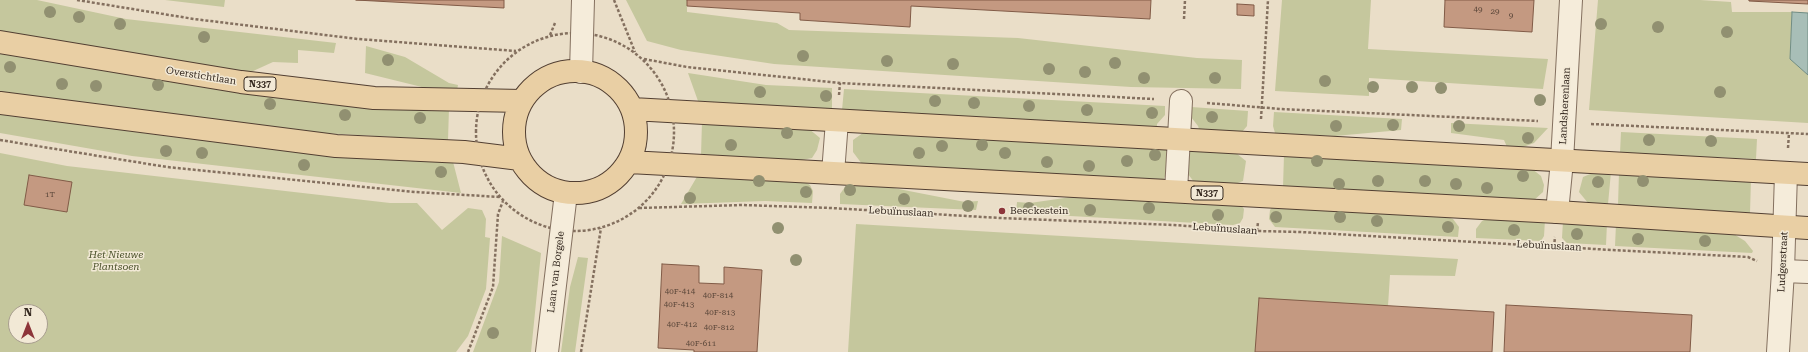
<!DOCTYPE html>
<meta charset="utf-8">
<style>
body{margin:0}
#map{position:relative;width:1808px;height:352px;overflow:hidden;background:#eadec8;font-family:"Roboto Serif",serif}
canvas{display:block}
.north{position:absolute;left:8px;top:304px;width:40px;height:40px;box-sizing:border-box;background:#f2e9d6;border:1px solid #a79d8e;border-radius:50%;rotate:0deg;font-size:11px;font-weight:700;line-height:16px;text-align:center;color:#362a21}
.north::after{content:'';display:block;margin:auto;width:14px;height:18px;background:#8d353a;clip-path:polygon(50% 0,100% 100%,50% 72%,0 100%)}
</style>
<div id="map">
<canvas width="1808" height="352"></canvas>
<div class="north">N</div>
</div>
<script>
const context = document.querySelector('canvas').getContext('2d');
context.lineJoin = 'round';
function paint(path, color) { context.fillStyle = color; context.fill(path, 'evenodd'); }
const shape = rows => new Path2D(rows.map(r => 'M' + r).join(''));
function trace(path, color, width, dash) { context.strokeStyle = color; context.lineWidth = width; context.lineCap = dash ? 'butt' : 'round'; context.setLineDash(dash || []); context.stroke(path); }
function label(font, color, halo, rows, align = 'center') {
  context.font = font + ' "Roboto Serif",serif'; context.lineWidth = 3; context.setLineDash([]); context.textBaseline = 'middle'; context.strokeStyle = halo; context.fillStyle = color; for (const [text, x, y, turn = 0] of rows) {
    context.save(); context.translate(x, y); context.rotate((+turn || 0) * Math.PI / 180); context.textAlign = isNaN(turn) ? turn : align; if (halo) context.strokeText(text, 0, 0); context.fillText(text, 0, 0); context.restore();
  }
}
paint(shape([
 [0,0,37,0,126,19,336,43,334,53,298,50,298,63,273,62,251,72,82,48,0,31],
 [165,0,225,0,224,7],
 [626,0,687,0,687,12,777,23,789,30,1018,38,1197,58,1242,60,1241,89,1131,87,774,64,681,50,647,41],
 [1282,0,1371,0,1368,49,1548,59,1543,89,1369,78,1369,96,1275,91],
 [1598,0,1700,0,1731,2,1732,12,1792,12,1790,58,1808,75,1808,123,1589,110],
 [366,46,405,57,449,83,458,85,457,90,426,88,365,73],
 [0,51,449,108,448,140,287,131,0,93],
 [688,73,766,85,832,88,832,111,698,101],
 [844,89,1165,106,1165,115,1157,124,1157,127,842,110],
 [1191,107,1248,111,1247,126,1242,132,1199,129,1198,126,1191,117],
 [0,110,127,131,273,149,451,154,461,193,132,156,0,133],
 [1274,112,1402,119,1401,130,1335,136,1275,133,1273,126],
 [702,122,808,128,820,138,817,150,812,158,802,160,701,155],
 [1451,123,1548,128,1534,143,1523,147,1507,147,1504,140,1451,133],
 [867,130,1170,148,1168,171,1162,182,862,164,853,152,853,140],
 [1621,132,1757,139,1756,159,1620,153],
 [1187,150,1236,153,1246,161,1243,181,1235,184,1194,182,1188,174],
 [0,153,67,166,390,203,417,203,442,230,468,208,482,210,486,219,485,237,490,238,486,289,468,336,456,352,0,352],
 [16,312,40,312,40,336,16,336],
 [1284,155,1531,168,1541,176,1544,185,1543,192,1533,201,1283,187],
 [1595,172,1611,172,1608,204,1588,203,1579,192,1583,177],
 [1619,173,1751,179,1750,213,1618,205],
 [698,175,798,178,810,185,813,191,812,203,765,201,681,204],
 [854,182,868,183,965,202,978,201,976,210,840,204,840,194,845,187],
 [1092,194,1239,203,1244,209,1243,218,1240,223,1233,225,1016,213,1017,202,1030,203],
 [1274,205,1441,215,1453,219,1459,227,1458,237,1275,227,1269,219,1270,210],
 [1491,217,1545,220,1544,236,1541,241,1476,238,1476,229,1482,221],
 [1563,221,1607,223,1606,245,1567,243,1562,238],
 [856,224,1458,259,1455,276,1390,275,1385,352,848,352],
 [1616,224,1732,233,1745,241,1753,251,1752,253,1615,246],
 [502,236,541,253,531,352,473,352,499,282],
 [578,257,588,258,575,352,561,352,570,287]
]), '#c5c79d');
const water = shape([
 [1792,12,1808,13,1808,75,1790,59,1792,12]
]);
paint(water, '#a8beb7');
trace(water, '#708c83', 1);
const building = shape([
 [356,0,504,0,504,8,356,0],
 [687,0,1151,0,1150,19,911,6,910,27,800,20,800,13,687,6,687,0],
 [1445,0,1534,0,1532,32,1444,27,1445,0],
 [1749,0,1808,0,1808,4,1749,1,1749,0],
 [1237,4,1254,5,1254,16,1237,15,1237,4],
 [29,175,72,182,67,212,24,205,29,175],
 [662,264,699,266,699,283,724,284,724,267,762,270,757,352,694,352,694,350,658,348,662,264],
 [1259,298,1494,312,1492,352,1255,352,1259,298],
 [1506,305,1692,315,1690,352,1504,352,1506,305]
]);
paint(building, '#c49981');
trace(building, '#815b47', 1);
const minor = shape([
 [581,72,583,0],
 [833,173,837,121],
 [1176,191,1181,101],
 [1557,212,1562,161,1571,0],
 [1783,271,1808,272],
 [547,352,566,193],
 [1778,352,1783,271,1786,173]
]);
const major = shape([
 [0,42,241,82,374,98,522,101],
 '514 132a61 61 0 1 1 122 0a61 61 0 1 1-122 0Z',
 [0,103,336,146,464,152,520,159],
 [632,109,1808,174],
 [629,162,1557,212,1808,228]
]);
trace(minor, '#84705f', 24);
trace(major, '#523f32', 24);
trace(shape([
 [77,0,194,19,358,39,516,51],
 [614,0,635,52],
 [1184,19,1185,0],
 '476 132a99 99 0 1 1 198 0a99 99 0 1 1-198 0Z',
 [550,35,555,23],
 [644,59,687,67,840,83,1154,99],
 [839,95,840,83],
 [1207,103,1281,109,1538,121],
 [1261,119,1268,0],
 [1591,124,1808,134],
 [0,140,167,167,415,192,500,197],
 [1788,148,1789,133],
 [639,208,743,205,831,208,1000,218,1174,225,1257,231,1301,232,1612,250,1748,257,1757,261],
 [1257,231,1258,222],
 [1554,247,1555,237],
 [468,352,493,287,498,214,503,201],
 [581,352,601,228]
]), '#84705f', 2.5, [3, 2]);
trace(minor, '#f5ecda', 22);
trace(major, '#e9cfa4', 22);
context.fillStyle = '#919071';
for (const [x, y] of [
 [50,12],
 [79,17],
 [120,24],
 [1601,24],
 [1658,27],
 [1727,32],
 [204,37],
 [803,56],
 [388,60],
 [887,61],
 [1115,63],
 [953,64],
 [10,67],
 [1049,69],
 [1085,72],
 [1144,78],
 [1215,78],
 [1325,81],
 [62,84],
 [158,85],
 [96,86],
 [1373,87],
 [1412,87],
 [1441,88],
 [760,92],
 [1720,92],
 [826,96],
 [1540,100],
 [935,101],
 [974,103],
 [270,104],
 [1029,106],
 [1087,110],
 [1152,113],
 [345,115],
 [1212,117],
 [420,118],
 [1393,125],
 [1336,126],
 [1459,126],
 [787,133],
 [1528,138],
 [1649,140],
 [1711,141],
 [731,145],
 [982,145],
 [942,146],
 [166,151],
 [202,153],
 [919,153],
 [1005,153],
 [1155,155],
 [1127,161],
 [1317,161],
 [1047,162],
 [304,165],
 [1089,166],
 [441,172],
 [1523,176],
 [759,181],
 [1378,181],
 [1425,181],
 [1643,181],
 [1598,182],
 [1339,184],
 [1456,184],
 [1487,188],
 [850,190],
 [806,192],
 [690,198],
 [904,199],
 [968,206],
 [1029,208],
 [1149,208],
 [1090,210],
 [1218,215],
 [1276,217],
 [1340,217],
 [1377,221],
 [1448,227],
 [778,228],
 [1514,230],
 [1577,234],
 [1638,239],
 [1705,241],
 [796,260],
 [493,333]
]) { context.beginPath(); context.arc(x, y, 6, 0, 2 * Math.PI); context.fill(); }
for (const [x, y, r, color] of [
 [1002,211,4,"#8d353a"]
]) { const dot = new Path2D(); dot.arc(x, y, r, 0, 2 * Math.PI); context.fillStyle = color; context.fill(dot); trace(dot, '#f2e9d6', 1.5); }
label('8px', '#5a4639', null, [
 ["49",1478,10],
 ["29",1495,12],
 ["9",1511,16],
 ["1T",50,195],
 ["40F-414",680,292],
 ["40F-814",718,296],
 ["40F-413",679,305],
 ["40F-813",720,313],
 ["40F-412",682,325],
 ["40F-812",719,328],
 ["40F-611",701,344]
]);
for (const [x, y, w] of [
 [260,84,32],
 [1207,193,32]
]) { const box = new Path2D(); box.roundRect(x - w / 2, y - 7, w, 14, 3); context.fillStyle = '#f2e9d6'; context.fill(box); trace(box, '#362a21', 1); }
label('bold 9px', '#362a21', null, [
 ["N337",260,84],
 ["N337",1207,193]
]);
label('10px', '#362a21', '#f2e9d6', [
 ["Overstichtlaan",201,76,9],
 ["Landsherenlaan",1565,106,-87],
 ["Lebuïnuslaan",901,212,3],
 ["Lebuïnuslaan",1225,229,4],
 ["Lebuïnuslaan",1549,246,3],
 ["Ludgerstraat",1783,262,-87],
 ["Laan van Borgele",556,272,-83]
]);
label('10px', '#362a21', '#f2e9d6', [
 ["Beeckestein",1010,211]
], 'left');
label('italic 10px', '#495029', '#f2e9d6', [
 ["Het Nieuwe",116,255],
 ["Plantsoen",116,267]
]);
</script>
